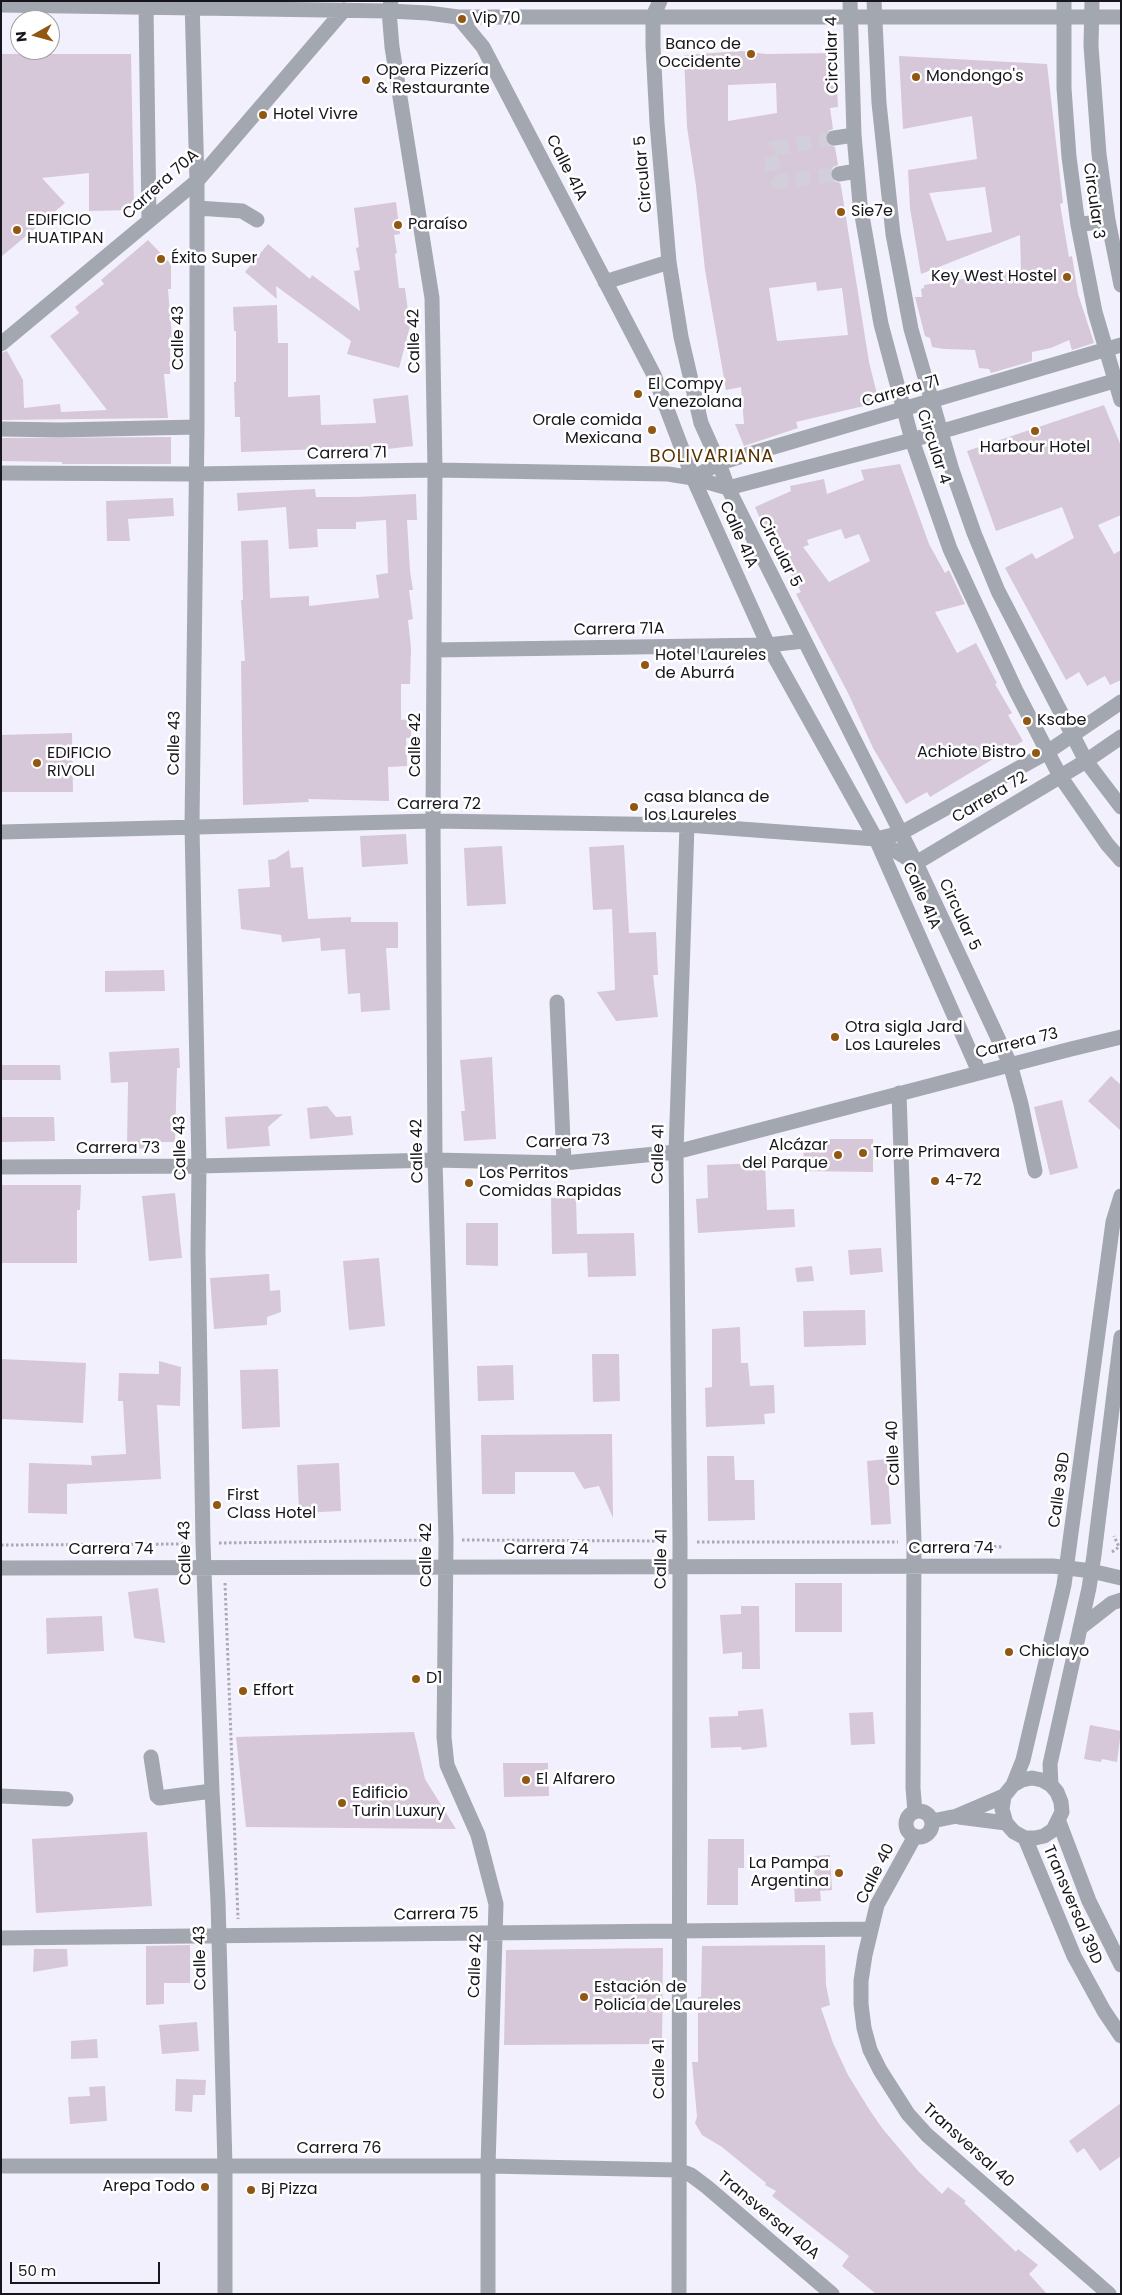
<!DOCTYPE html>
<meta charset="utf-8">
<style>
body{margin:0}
#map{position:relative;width:1122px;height:2295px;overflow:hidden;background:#f3f0fd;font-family:Poppins,sans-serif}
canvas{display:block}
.frame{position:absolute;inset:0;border:2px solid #17161d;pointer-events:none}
.north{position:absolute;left:10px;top:10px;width:50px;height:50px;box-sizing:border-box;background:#fff;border:1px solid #a2a2a5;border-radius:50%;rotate:263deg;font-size:14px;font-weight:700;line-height:20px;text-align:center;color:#17161d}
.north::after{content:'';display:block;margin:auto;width:18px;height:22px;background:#915814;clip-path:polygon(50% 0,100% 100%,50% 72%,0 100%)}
.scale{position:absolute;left:10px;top:2262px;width:150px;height:22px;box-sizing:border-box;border:2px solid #17161d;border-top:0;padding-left:6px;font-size:15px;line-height:18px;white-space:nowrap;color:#17161d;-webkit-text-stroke:4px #fff;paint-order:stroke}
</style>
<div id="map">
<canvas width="1122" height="2295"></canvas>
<div class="frame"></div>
<div class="north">N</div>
<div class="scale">50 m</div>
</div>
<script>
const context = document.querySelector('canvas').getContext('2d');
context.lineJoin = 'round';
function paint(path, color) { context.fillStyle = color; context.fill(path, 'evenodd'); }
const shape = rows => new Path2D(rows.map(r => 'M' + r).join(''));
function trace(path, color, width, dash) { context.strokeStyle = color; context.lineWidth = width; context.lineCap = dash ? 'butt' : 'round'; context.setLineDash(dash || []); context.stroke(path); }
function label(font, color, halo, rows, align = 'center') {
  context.font = font + ' Poppins,sans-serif'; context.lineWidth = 5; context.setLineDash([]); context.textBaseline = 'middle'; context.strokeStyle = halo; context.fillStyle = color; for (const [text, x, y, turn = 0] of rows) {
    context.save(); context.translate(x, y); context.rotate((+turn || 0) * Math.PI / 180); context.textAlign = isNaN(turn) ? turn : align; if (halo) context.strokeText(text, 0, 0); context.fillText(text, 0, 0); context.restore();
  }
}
paint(shape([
 [741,51,766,54,835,53,838,107,830,108,833,129,828,131,825,139,827,144,835,147,838,165,833,167,830,175,832,180,840,183,841,186,869,362,877,394,868,405,796,422,798,428,744,446,735,424,744,424,741,387,726,390,705,270,696,186,687,127,684,55],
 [776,83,777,113,728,121,728,85],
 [816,282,817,291,842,288,848,335,777,341,769,288],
 [1,54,131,54,134,210,89,211,89,173,42,178,65,203,1,257],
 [899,56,1047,64,1063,203,1060,204,1069,257,1072,256,1078,294,1094,343,1072,350,1069,340,1051,348,1032,352,1032,361,991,373,989,369,979,368,975,350,944,349,932,347,930,338,925,336,915,297,922,297,921,289,924,288,924,285,1021,270,1020,235,921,274,910,208,908,170,977,159,972,116,903,129],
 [985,187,992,232,947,241,929,193],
 [396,202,400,234,394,235,397,253,395,254,399,288,405,288,410,326,399,368,347,354,351,341,276,286,277,299,245,272,268,244,310,279,312,275,360,311,354,271,360,270,356,248,359,247,354,208],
 [148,240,171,264,171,289,168,289,172,337,170,337,170,374,164,374,168,418,1,420,1,353,7,351,23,380,24,408,60,404,61,412,107,410,50,336,79,313,75,307,104,284,101,280],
 [277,305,278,343,288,343,288,397,320,395,321,425,376,423,373,399,408,395,413,446,379,450,322,449,241,452,240,417,235,417,234,382,236,382,236,331,234,331,233,307],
 [1104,405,1121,446,1121,515,1098,525,1114,554,1121,550,1121,680,1110,685,1105,676,1087,686,1079,672,1066,680,1005,568,1032,553,1036,559,1074,538,1062,507,996,531,967,451],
 [171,437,171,464,62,464,62,462,1,461,1,438],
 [900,464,929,544,945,573,949,570,965,604,935,612,957,653,976,643,997,683,995,684,1012,713,1008,715,1023,741,930,797,927,792,906,804,873,748,848,693,796,594,801,592,781,556,777,558,755,507,791,491,790,486,824,479,827,494,864,480,861,470],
 [841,529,845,539,859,534,870,561,829,582,803,547,809,545,807,540],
 [315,489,316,497,356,497,416,494,417,520,407,520,410,571,413,590,409,590,413,619,408,620,411,648,410,684,401,684,401,720,411,719,411,738,406,738,407,766,388,767,389,801,308,799,309,802,243,805,241,661,245,661,241,600,243,600,241,541,268,540,270,598,309,596,309,606,379,598,376,575,388,573,386,520,356,522,356,529,317,529,318,547,289,549,286,507,238,511,237,493],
 [173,498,174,516,128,519,130,541,107,541,106,501],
 [72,733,73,792,1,792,1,735],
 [406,834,408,864,362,867,360,836],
 [624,845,629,933,656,932,658,975,653,975,658,1017,616,1021,597,992,615,990,612,909,593,910,589,847],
 [502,846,506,904,467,906,464,848],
 [289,850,291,868,303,867,308,919,351,917,351,922,398,922,398,948,386,948,390,1010,361,1012,360,993,348,994,345,949,321,951,320,938,282,942,281,935,241,929,238,889,270,887,268,860,275,859],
 [164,970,165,991,105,992,105,971],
 [179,1048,180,1068,177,1068,175,1142,154,1142,154,1149,127,1148,128,1082,111,1083,109,1052],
 [492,1057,496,1139,464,1141,461,1111,465,1111,460,1060],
 [1,1065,60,1065,61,1080,1,1080],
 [1111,1076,1121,1085,1121,1131,1088,1101],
 [1062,1100,1078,1168,1050,1175,1034,1107],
 [327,1106,336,1117,351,1116,353,1135,310,1139,307,1108],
 [283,1114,268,1127,270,1146,227,1149,225,1117],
 [1,1117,54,1117,55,1141,1,1142],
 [804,1139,873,1139,873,1172,803,1171],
 [765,1163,767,1210,794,1209,795,1227,698,1233,696,1199,708,1198,707,1165],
 [1,1185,81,1185,80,1210,77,1210,77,1263,1,1263],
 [175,1193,182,1258,149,1261,142,1196],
 [551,1198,576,1198,577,1234,634,1233,636,1276,588,1277,587,1253,552,1254],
 [466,1223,498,1223,498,1266,466,1265],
 [881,1248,883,1272,850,1275,848,1250],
 [379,1258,385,1326,349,1330,343,1261],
 [812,1266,814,1281,797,1282,795,1268],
 [269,1274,270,1291,280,1290,281,1312,267,1317,267,1325,214,1329,210,1278],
 [865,1310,866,1345,804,1347,803,1311],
 [740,1327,741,1363,748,1363,750,1386,774,1385,775,1413,764,1414,765,1424,706,1427,705,1388,712,1387,712,1329],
 [592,1354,619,1354,620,1401,593,1402],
 [1,1359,86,1363,83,1423,1,1419],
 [159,1361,181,1367,180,1406,157,1405,161,1479,67,1484,67,1514,28,1513,29,1463,92,1465,91,1456,126,1454,123,1401,118,1401,119,1373,159,1374],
 [513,1365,514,1400,478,1401,477,1366],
 [278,1369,280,1427,242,1429,240,1370],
 [612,1434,613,1518,599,1486,584,1489,574,1472,515,1472,515,1494,482,1494,481,1435],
 [707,1456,734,1456,735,1480,754,1480,755,1520,708,1521],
 [887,1459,891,1524,871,1525,867,1461],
 [339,1463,341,1511,299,1513,297,1465],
 [795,1583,842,1583,842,1632,795,1632],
 [158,1588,165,1643,134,1638,128,1592],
 [741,1606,759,1606,760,1669,742,1669,742,1652,723,1654,720,1615,741,1614],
 [102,1616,104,1651,47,1654,46,1618],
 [763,1709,767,1747,742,1750,741,1747,711,1748,709,1717,738,1716,738,1711],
 [873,1712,875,1744,851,1745,849,1713],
 [1090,1725,1121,1731,1117,1762,1102,1759,1101,1762,1084,1759],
 [414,1732,425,1779,456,1829,246,1827,236,1737],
 [503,1763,548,1763,549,1796,504,1797],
 [147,1832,152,1906,36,1913,32,1839],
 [708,1839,744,1839,744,1868,738,1868,738,1905,707,1905],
 [830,1855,832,1890,820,1891,821,1901,795,1902,794,1883,815,1881,813,1856],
 [190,1945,190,1983,164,1983,164,2004,146,2005,146,1946],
 [825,1945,826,1985,830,2005,821,2008,833,2043,848,2075,869,2109,882,2128,919,2172,942,2194,948,2187,966,2201,964,2203,1016,2252,1018,2249,1038,2265,1029,2274,1047,2294,876,2294,842,2266,849,2256,772,2196,776,2191,765,2185,766,2183,722,2147,702,2135,695,2123,697,2117,692,2062,698,2062,698,1997,701,1997,702,1946],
 [663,1948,662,2044,504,2045,506,1950],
 [34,1949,67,1949,68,1966,33,1972],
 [197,2022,199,2051,162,2054,159,2025],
 [97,2039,98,2058,71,2059,71,2041],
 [176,2079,206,2080,205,2095,193,2095,192,2112,175,2111],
 [105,2086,107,2121,70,2124,68,2097,90,2096,89,2087],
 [1121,2103,1121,2156,1100,2171,1084,2148,1077,2153,1069,2141]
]), '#d6c7d9');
trace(shape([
 [834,138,774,148,771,155,774,178,779,182,839,174]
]), '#d2cfdb', 15, [15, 8]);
trace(shape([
 [462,1540,663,1541],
 [697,1542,898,1542],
 [219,1543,431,1540],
 [929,1543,1003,1547],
 [1,1545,186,1544],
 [1112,1552,1119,1547,1114,1536],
 [225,1583,238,1919]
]), '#aba9b4', 3, [2.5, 2.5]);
trace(shape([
 [192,1,197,181,197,427,192,826,199,1166,198,1251,203,1543,212,1791,218,1901,225,2167,225,2294],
 [391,1,389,11,392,47,432,298,435,470,433,821,435,1160,446,1540,444,1737,447,1765,478,1835,496,1904,488,2166,488,2294],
 [660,1,653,16,653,46,657,123,669,262,681,337,701,423,719,463,728,488,916,863,1010,1064,1021,1104,1035,1171],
 [850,1,854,135,860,204,881,324,912,440,950,549,1016,691,1060,776,1107,844,1121,860],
 [874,1,879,103,893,234,911,329,952,470,974,533,998,591,1086,761,1121,807],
 [1064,1,1064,88,1069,157,1078,225,1095,312,1121,400],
 [1092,1,1091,46,1099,154,1108,220,1121,285],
 [1,5,389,11,428,13,458,17,1121,17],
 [146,7,149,220],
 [458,17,483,47,654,375,693,478,768,645,876,839,979,1072],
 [834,138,854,135],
 [839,174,857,171],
 [197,208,242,211,257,220],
 [1078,225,1108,220],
 [605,282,669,262],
 [1,344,197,181,344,10],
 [1,429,59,430,197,427],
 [1,473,196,474,435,470,668,474,693,478,728,488,912,440,1121,379],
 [693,478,719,463,1121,345],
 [434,650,768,645,804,641],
 [1,832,433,821,687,825,876,839,901,833,1046,753,1121,702],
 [876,839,915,863],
 [916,863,1086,761,1121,737],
 [557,1002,564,1163],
 [899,1093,914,1542,913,1788,915,1812],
 [1,1167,199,1166,435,1160,564,1163,676,1152,1071,1049,1121,1037],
 [1,1568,1053,1566,1091,1571,1121,1578],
 [1080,1628,1112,1603,1121,1600],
 [151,1757,157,1796,159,1798,212,1791],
 [1013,1785,1022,1780,1032,1778,1042,1780,1051,1785,1057,1792,1061,1802,1062,1812,1053,1830,1044,1836,1035,1838,1025,1838,1014,1832,1006,1823,1002,1809,1004,1796,1013,1785,1023,1760,1064,1585,1113,1222,1121,1196],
 [1051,1785,1050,1764,1089,1588,1094,1555,1121,1337],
 [1,1796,66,1799],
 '906 1824a13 13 0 1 1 26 0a13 13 0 1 1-26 0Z',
 [959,1817,1006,1823],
 [932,1821,957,1816,1004,1796],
 [1059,1822,1089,1901,1121,1965],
 [915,1836,877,1905,865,1955,861,1981,861,2004,864,2028,870,2050,880,2070,908,2114,927,2135,1109,2294],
 [1025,1838,1074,1956,1104,2011,1121,2036],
 [1,1938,870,1929],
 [1,2166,488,2166,678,2170,691,2175,707,2187,832,2294],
 [679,2294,680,1542,676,1152,687,825]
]), '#a3a7af', 15);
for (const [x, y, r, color] of [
 [462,19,5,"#915814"],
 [751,54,5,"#915814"],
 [916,77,5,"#915814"],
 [366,80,5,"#915814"],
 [263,115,5,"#915814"],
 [841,212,5,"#915814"],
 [398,225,5,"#915814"],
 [17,230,5,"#915814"],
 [161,259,5,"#915814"],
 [1067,277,5,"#915814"],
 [638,394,5,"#915814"],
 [652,430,5,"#915814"],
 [1035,431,5,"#915814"],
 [645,665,5,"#915814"],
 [1027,721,5,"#915814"],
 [1036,753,5,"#915814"],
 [37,763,5,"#915814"],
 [634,807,5,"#915814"],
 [835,1037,5,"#915814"],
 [863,1153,5,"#915814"],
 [838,1155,5,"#915814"],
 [935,1181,5,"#915814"],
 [469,1183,5,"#915814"],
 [217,1505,5,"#915814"],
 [1009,1652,5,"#915814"],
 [416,1679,5,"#915814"],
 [243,1691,5,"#915814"],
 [526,1780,5,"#915814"],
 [342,1803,5,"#915814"],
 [839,1873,5,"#915814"],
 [584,1997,5,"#915814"],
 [205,2187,5,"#915814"],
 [251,2190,5,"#915814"]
]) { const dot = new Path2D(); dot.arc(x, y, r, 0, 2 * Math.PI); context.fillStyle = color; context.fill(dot); trace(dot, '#fff', 2); }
label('16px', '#17161d', '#fff', [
 ["Vip 70",472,19],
 ["Banco de",741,45,"right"],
 ["Occidente",741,63,"right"],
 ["Opera Pizzería",376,71],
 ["& Restaurante",376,89],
 ["Mondongo's",926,77],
 ["Hotel Vivre",273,115],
 ["Sie7e",851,212],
 ["EDIFICIO",27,221],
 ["HUATIPAN",27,239],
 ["Paraíso",408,225],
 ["Éxito Super",171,259],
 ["Key West Hostel",1057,277,"right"],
 ["El Compy",648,385],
 ["Venezolana",648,403],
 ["Orale comida",642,421,"right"],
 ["Mexicana",642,439,"right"],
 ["Harbour Hotel",1035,448,"center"],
 ["Hotel Laureles",655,656],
 ["de Aburrá",655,674],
 ["Ksabe",1037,721],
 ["Achiote Bistro",1026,753,"right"],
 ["EDIFICIO",47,754],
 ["RIVOLI",47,772],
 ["casa blanca de",644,798],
 ["los Laureles",644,816],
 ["Otra sigla Jard",845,1028],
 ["Los Laureles",845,1046],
 ["Alcázar",828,1146,"right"],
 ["del Parque",828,1164,"right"],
 ["Torre Primavera",873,1153],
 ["Los Perritos",479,1174],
 ["Comidas Rapidas",479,1192],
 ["4-72",945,1181],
 ["First",227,1496],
 ["Class Hotel",227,1514],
 ["Chiclayo",1019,1652],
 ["D1",426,1679],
 ["Effort",253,1691],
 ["El Alfarero",536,1780],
 ["Edificio",352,1794],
 ["Turin Luxury",352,1812],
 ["La Pampa",829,1864,"right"],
 ["Argentina",829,1882,"right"],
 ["Estación de",594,1988],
 ["Policía de Laureles",594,2006],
 ["Arepa Todo",195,2187,"right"],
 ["Bj Pizza",261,2190]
], 'left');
label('16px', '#17161d', '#fff', [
 ["Circular 4",833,55,-91],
 ["Calle 41A",566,168,63],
 ["Circular 5",644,174,-95],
 ["Carrera 70A",161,185,-42],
 ["Circular 3",1093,201,82],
 ["Calle 43",179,338,-90],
 ["Calle 42",415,341,-91],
 ["Carrera 71",901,392,-16],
 ["Circular 4",933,447,72],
 ["Carrera 71",347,454,-1],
 ["Calle 41A",738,535,66],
 ["Circular 5",779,552,63],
 ["Carrera 71A",619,630,-1],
 ["Calle 43",175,743,-89],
 ["Calle 42",416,745,-90],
 ["Carrera 72",990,798,-31],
 ["Carrera 72",439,805],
 ["Calle 41A",921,896,66],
 ["Circular 5",959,915,65],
 ["Carrera 73",1017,1044,-14],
 ["Carrera 73",568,1142,-2],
 ["Calle 43",181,1148,-91],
 ["Carrera 73",118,1149],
 ["Calle 42",418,1151,-91],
 ["Calle 41",659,1154,-89],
 ["Calle 40",894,1453,-92],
 ["Calle 39D",1060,1490,-82],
 ["Carrera 74",951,1549],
 ["Carrera 74",111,1550],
 ["Carrera 74",546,1550],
 ["Calle 43",186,1553,-91],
 ["Calle 42",427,1555,-90],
 ["Calle 41",662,1559,-89],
 ["Calle 40",876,1874,-63],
 ["Transversal 39D",1072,1905,67],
 ["Carrera 75",436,1915,-1],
 ["Calle 43",201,1958,-91],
 ["Calle 42",476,1966,-88],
 ["Calle 41",660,2069,-90],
 ["Transversal 40",968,2146,42],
 ["Carrera 76",339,2149],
 ["Transversal 40A",768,2216,40]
]);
context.letterSpacing = '1px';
label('18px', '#593202', '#fff', [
 ["BOLIVARIANA",712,457]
]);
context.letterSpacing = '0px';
</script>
